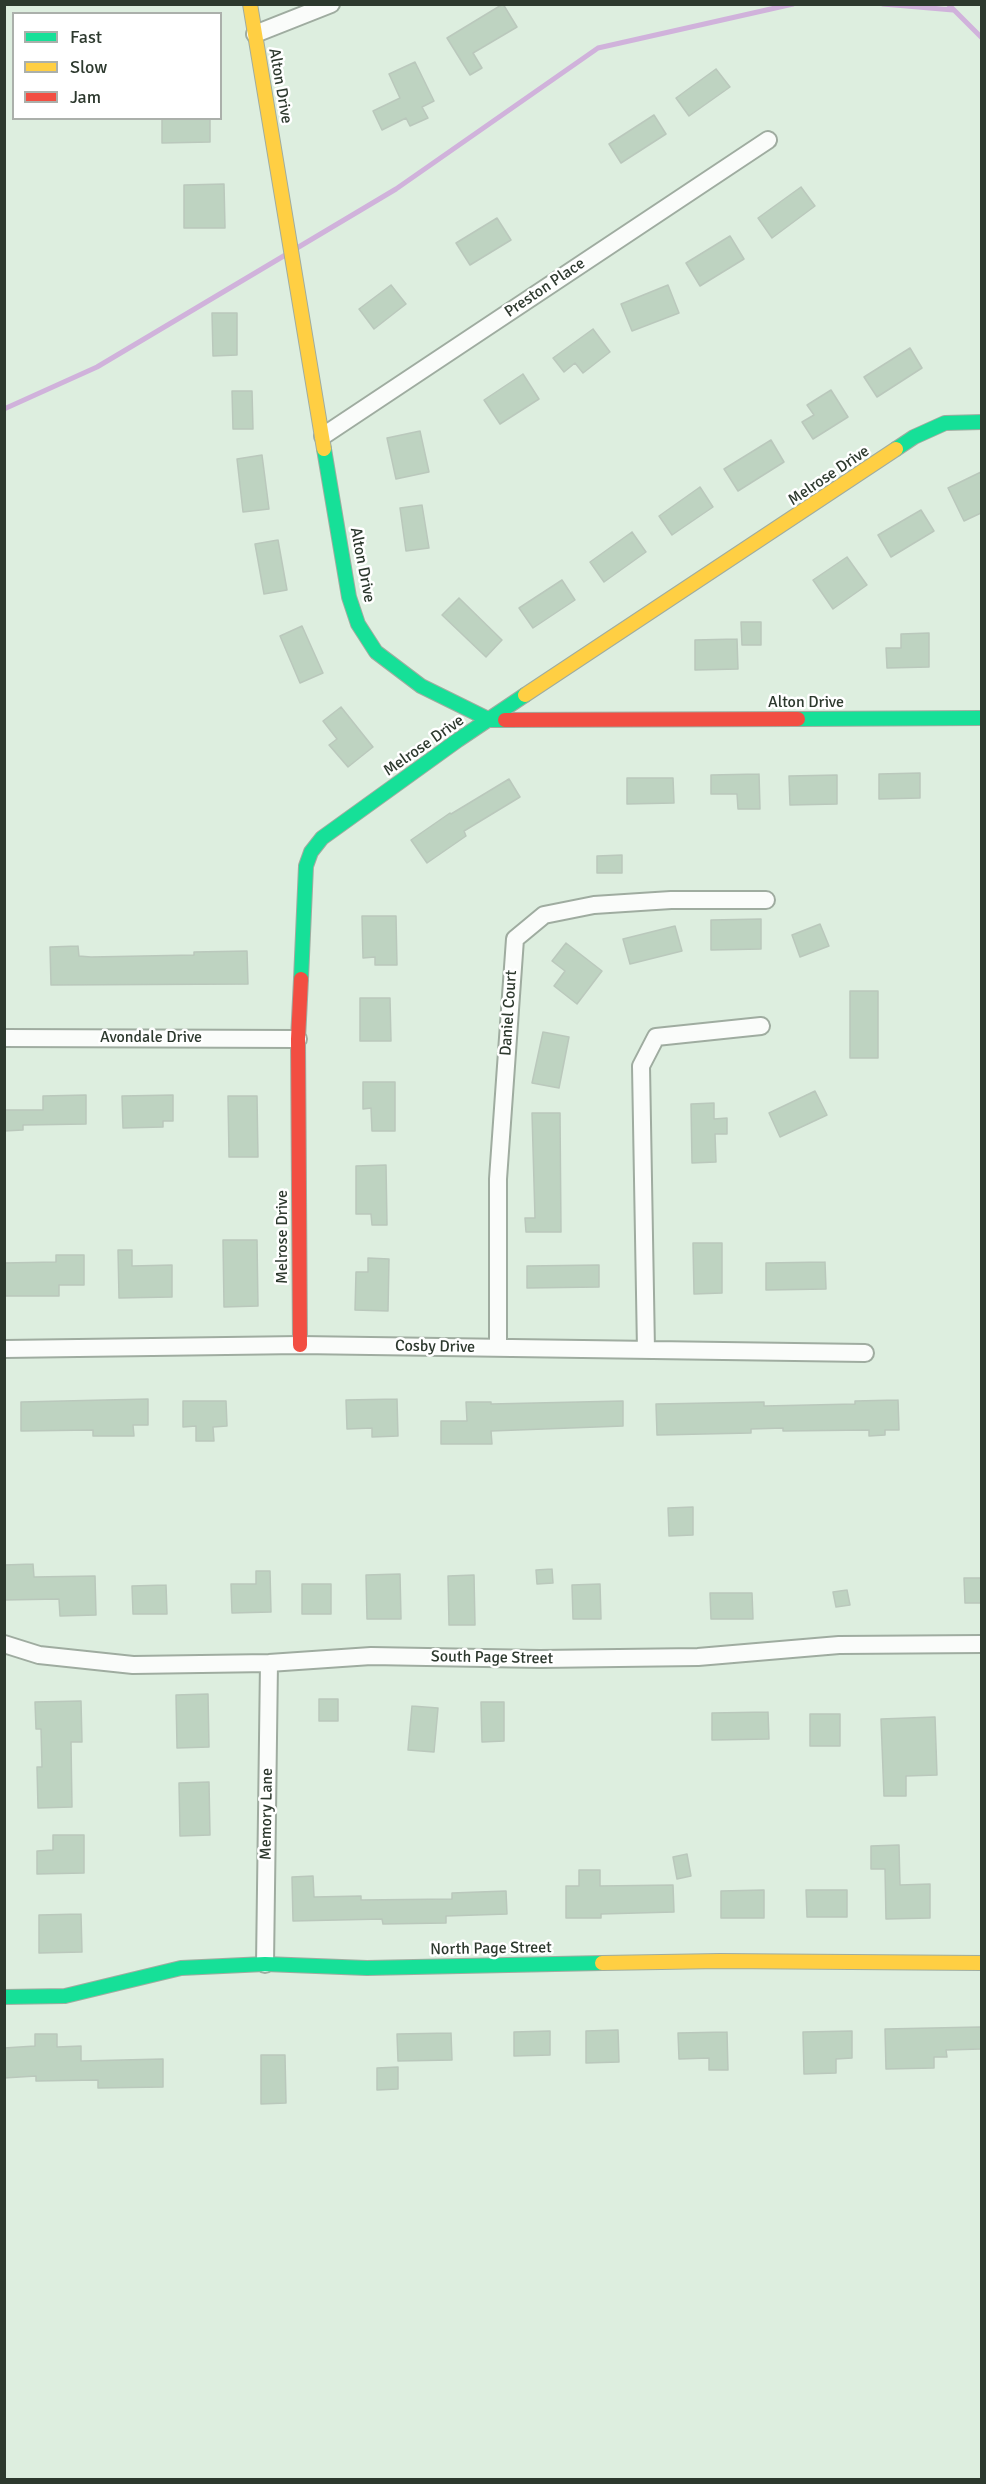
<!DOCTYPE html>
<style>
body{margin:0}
#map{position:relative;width:986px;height:2484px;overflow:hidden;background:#ddeedf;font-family:Signika,sans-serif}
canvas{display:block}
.frame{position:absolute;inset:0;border:6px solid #2d392e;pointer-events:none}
.legend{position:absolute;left:12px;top:12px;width:210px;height:108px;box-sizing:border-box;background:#fff;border:2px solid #abb0ab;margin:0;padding:8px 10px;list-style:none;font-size:18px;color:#2d392e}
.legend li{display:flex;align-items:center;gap:12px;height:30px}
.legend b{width:30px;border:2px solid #abb0ab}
</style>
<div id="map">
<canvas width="986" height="2484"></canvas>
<div class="frame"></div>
<ul class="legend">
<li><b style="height:8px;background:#16e098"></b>Fast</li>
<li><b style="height:8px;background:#ffcf43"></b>Slow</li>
<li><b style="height:8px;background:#f24e42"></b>Jam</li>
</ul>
</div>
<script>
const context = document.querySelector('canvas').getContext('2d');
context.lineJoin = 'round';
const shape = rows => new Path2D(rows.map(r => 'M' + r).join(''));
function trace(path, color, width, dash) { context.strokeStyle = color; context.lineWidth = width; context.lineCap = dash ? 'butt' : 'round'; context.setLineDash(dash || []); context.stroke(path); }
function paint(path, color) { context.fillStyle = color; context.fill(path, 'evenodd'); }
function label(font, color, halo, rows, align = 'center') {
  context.font = font + ' Signika,sans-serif'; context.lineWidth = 5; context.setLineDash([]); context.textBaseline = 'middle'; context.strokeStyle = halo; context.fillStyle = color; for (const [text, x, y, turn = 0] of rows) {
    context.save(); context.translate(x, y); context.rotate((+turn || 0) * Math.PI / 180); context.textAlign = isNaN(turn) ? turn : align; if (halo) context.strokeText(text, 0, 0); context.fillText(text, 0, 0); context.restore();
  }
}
trace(shape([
 [883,4,953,10],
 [948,4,982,38],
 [297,248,396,189,598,48,793,4],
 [4,409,97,367,287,254]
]), '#d0b2db', 5);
const building = shape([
 [503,4,517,27,473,53,482,68,470,75,447,38,503,4],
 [415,62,434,101,422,107,428,118,410,126,406,118,382,130,373,111,400,98,389,74,415,62],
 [716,69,730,87,689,116,676,98,716,69],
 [654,115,666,134,621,163,609,144,654,115],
 [162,118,210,118,210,142,162,143,162,118],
 [224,184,225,228,184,228,184,185,224,184],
 [801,187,815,206,772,238,758,218,801,187],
 [497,218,511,240,470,265,456,243,497,218],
 [730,236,744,259,700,286,686,263,730,236],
 [391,285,406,304,374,329,359,309,391,285],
 [668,285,679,313,632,331,621,304,668,285],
 [212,313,237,313,237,355,213,356,212,313],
 [593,329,610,352,583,373,575,363,564,372,553,358,593,329],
 [910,348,922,368,877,397,864,377,910,348],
 [523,374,539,399,500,424,484,400,523,374],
 [831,390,848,417,813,439,802,422,814,415,807,405,831,390],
 [232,391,252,391,253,429,233,429,232,391],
 [420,431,429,472,396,479,387,438,420,431],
 [771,440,784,462,738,491,724,469,771,440],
 [262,455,269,509,243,512,237,459,262,455],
 [981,472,981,513,964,521,948,488,981,472],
 [700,487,713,507,672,535,659,516,700,487],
 [422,505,429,548,406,551,400,508,422,505],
 [921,510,934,531,891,557,878,535,921,510],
 [632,532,646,552,604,582,590,562,632,532],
 [278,540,287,590,264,594,255,544,278,540],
 [847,557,867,585,833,609,813,580,847,557],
 [562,580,575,600,533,628,519,608,562,580],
 [459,598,502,640,486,657,442,615,459,598],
 [741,622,761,622,761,645,742,645,741,622],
 [302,626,323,673,300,683,280,636,302,626],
 [929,633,929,667,887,668,886,648,901,648,901,634,929,633],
 [737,639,738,669,695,670,695,640,737,639],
 [341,707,373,747,348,767,329,745,337,739,323,721,341,707],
 [920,773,920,798,879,799,879,774,920,773],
 [759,774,760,809,738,809,737,794,711,794,711,775,759,774],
 [837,775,837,804,790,805,789,776,837,775],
 [627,778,673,778,674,803,627,804,627,778],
 [509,779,520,797,464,831,466,836,427,863,411,840,450,813,451,814,509,779],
 [622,855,622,873,597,873,597,856,622,855],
 [362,916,396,916,397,965,375,965,375,957,363,958,362,916],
 [761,919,761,949,711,950,711,920,761,919],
 [820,924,829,946,800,957,792,935,820,924],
 [675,926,682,951,630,964,623,939,675,926],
 [566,943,602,971,577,1004,554,986,565,971,552,961,566,943],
 [78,946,79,956,91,957,194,955,194,952,247,951,248,984,51,985,50,947,78,946],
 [850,991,878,991,878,1058,850,1058,850,991],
 [360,998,390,998,391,1041,360,1041,360,998],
 [543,1032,569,1037,559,1088,532,1083,543,1032],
 [363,1082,395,1082,395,1131,372,1131,371,1108,363,1109,363,1082],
 [815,1091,827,1115,780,1137,769,1113,815,1091],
 [86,1095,86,1124,23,1125,23,1130,4,1131,4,1110,43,1110,43,1096,86,1095],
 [173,1095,173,1121,163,1121,163,1127,123,1128,122,1096,173,1095],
 [228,1096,257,1096,258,1157,229,1157,228,1096],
 [714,1103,714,1119,727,1118,727,1134,715,1134,716,1162,692,1163,691,1104,714,1103],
 [532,1113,560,1113,561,1232,526,1232,525,1218,535,1218,532,1113],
 [386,1165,387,1225,372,1225,371,1214,356,1214,356,1166,386,1165],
 [223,1240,257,1240,258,1306,224,1307,223,1240],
 [693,1243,722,1243,722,1293,694,1294,693,1243],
 [118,1250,132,1250,132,1266,172,1265,172,1297,119,1298,118,1250],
 [56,1255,84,1255,84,1285,59,1285,59,1296,4,1296,4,1263,56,1262,56,1255],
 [368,1258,389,1259,388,1311,355,1310,356,1272,368,1272,368,1258],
 [825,1262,826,1289,766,1290,766,1263,825,1262],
 [599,1265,599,1287,527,1288,527,1266,599,1265],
 [148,1399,148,1425,133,1425,134,1436,93,1436,93,1430,21,1431,21,1402,148,1399],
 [397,1399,398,1436,372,1437,372,1428,347,1429,346,1400,397,1399],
 [898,1400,899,1430,885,1430,885,1435,869,1436,869,1430,783,1431,783,1428,751,1429,751,1433,657,1435,656,1404,764,1402,764,1406,855,1404,855,1401,898,1400],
 [183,1401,226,1401,227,1426,213,1427,214,1441,196,1441,196,1426,183,1427,183,1401],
 [623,1401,623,1426,491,1431,492,1444,441,1444,441,1421,467,1421,466,1402,491,1402,491,1404,623,1401],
 [693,1507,693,1535,669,1536,668,1508,693,1507],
 [33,1564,34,1577,95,1576,96,1615,60,1616,59,1599,4,1600,4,1565,33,1564],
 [552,1569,553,1583,537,1584,536,1570,552,1569],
 [256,1571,270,1571,271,1612,232,1613,231,1584,256,1584,256,1571],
 [400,1574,401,1619,367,1619,366,1575,400,1574],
 [474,1575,475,1625,449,1625,448,1576,474,1575],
 [964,1578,981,1578,981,1603,965,1603,964,1578],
 [302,1584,331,1584,331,1614,302,1614,302,1584],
 [600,1584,601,1619,573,1619,572,1585,600,1584],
 [166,1585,167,1614,133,1614,132,1586,166,1585],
 [847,1590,850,1605,836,1607,833,1592,847,1590],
 [710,1593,752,1593,753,1619,711,1619,710,1593],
 [208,1694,209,1747,177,1748,176,1695,208,1694],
 [319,1699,338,1699,338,1721,319,1721,319,1699],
 [81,1701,82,1742,71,1742,72,1807,38,1808,37,1767,42,1767,41,1729,36,1729,35,1702,81,1701],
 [481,1702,504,1702,504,1741,482,1742,481,1702],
 [412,1706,438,1708,434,1752,408,1750,412,1706],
 [768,1712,769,1739,712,1740,712,1713,768,1712],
 [810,1714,840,1714,840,1746,810,1746,810,1714],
 [935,1717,937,1775,906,1776,906,1796,884,1796,881,1719,935,1717],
 [209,1782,210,1835,180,1836,179,1783,209,1782],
 [53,1835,84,1835,84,1873,37,1874,37,1851,53,1850,53,1835],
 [899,1845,900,1885,930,1884,930,1918,886,1919,885,1869,871,1869,871,1846,899,1845],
 [687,1854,691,1876,677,1879,673,1857,687,1854],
 [579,1870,600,1870,600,1886,673,1885,674,1912,601,1914,601,1918,566,1918,566,1886,579,1886,579,1870],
 [313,1876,314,1897,361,1896,361,1900,452,1899,452,1893,506,1891,507,1914,446,1916,446,1923,383,1924,382,1919,293,1921,292,1877,313,1876],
 [764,1890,764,1918,721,1918,721,1891,764,1890],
 [806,1890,847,1890,847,1917,807,1917,806,1890],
 [81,1914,82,1952,39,1953,39,1915,81,1914],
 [981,2027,981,2049,946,2050,947,2057,934,2057,934,2068,886,2069,885,2029,981,2027],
 [618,2030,619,2062,586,2063,586,2031,618,2030],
 [550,2031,550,2055,514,2056,514,2032,550,2031],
 [852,2031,852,2058,836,2059,836,2073,804,2074,803,2032,852,2031],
 [727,2032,728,2070,709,2070,709,2058,679,2059,678,2033,727,2032],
 [451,2033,452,2060,398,2061,397,2034,451,2033],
 [35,2034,57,2034,57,2047,81,2046,81,2061,163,2059,163,2087,98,2088,98,2080,36,2081,36,2076,4,2078,4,2048,35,2046,35,2034],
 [261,2055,285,2055,286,2103,261,2104,261,2055],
 [398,2067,398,2089,377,2090,377,2068,398,2067]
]);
paint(building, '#bed3c1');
trace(building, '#bac8bc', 1.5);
const street = shape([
 [255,34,331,4],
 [323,436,768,140],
 [4,1038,298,1039],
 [498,1348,498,1179,515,939,544,915,594,905,671,900,766,900],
 [4,1349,300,1345,865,1353],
 [646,1350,641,1066,656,1037,761,1026],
 [4,1644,39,1655,133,1665,269,1663,371,1656,540,1659,698,1657,839,1645,982,1644],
 [265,1964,269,1663]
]);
const fast = shape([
 [324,449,349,597,358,624,376,652,421,686,490,720,505,720],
 [896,449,914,437,945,423,982,422],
 [798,719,982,718],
 [301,979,306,866,311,852,322,838,458,740,525,695],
 [4,1997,65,1996,181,1968,265,1964,367,1968,602,1963]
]);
const slow = shape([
 [250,4,324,449],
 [525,695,896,449],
 [602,1963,720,1961,982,1963]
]);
const jam = shape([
 [505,720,798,719],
 [300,1345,298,1039,301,979]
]);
trace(street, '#9faca0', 20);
trace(fast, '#9faca0', 16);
trace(slow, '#9faca0', 16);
trace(jam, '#9faca0', 16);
trace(street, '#fafcfa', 16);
trace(fast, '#16e098', 14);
trace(slow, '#ffcf43', 14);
trace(jam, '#f24e42', 14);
label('16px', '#2d392e', '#fff', [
 ["Alton Drive",280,86,80],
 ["Preston Place",545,288,-34],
 ["Melrose Drive",829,476,-34],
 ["Alton Drive",362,565,79],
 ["Alton Drive",806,703],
 ["Melrose Drive",424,746,-35],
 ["Daniel Court",509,1013,-86],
 ["Avondale Drive",151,1038],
 ["Melrose Drive",283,1237,-90],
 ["Cosby Drive",435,1347,1],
 ["South Page Street",492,1658,1],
 ["Memory Lane",267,1814,-89],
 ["North Page Street",491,1949,-1]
]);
</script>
